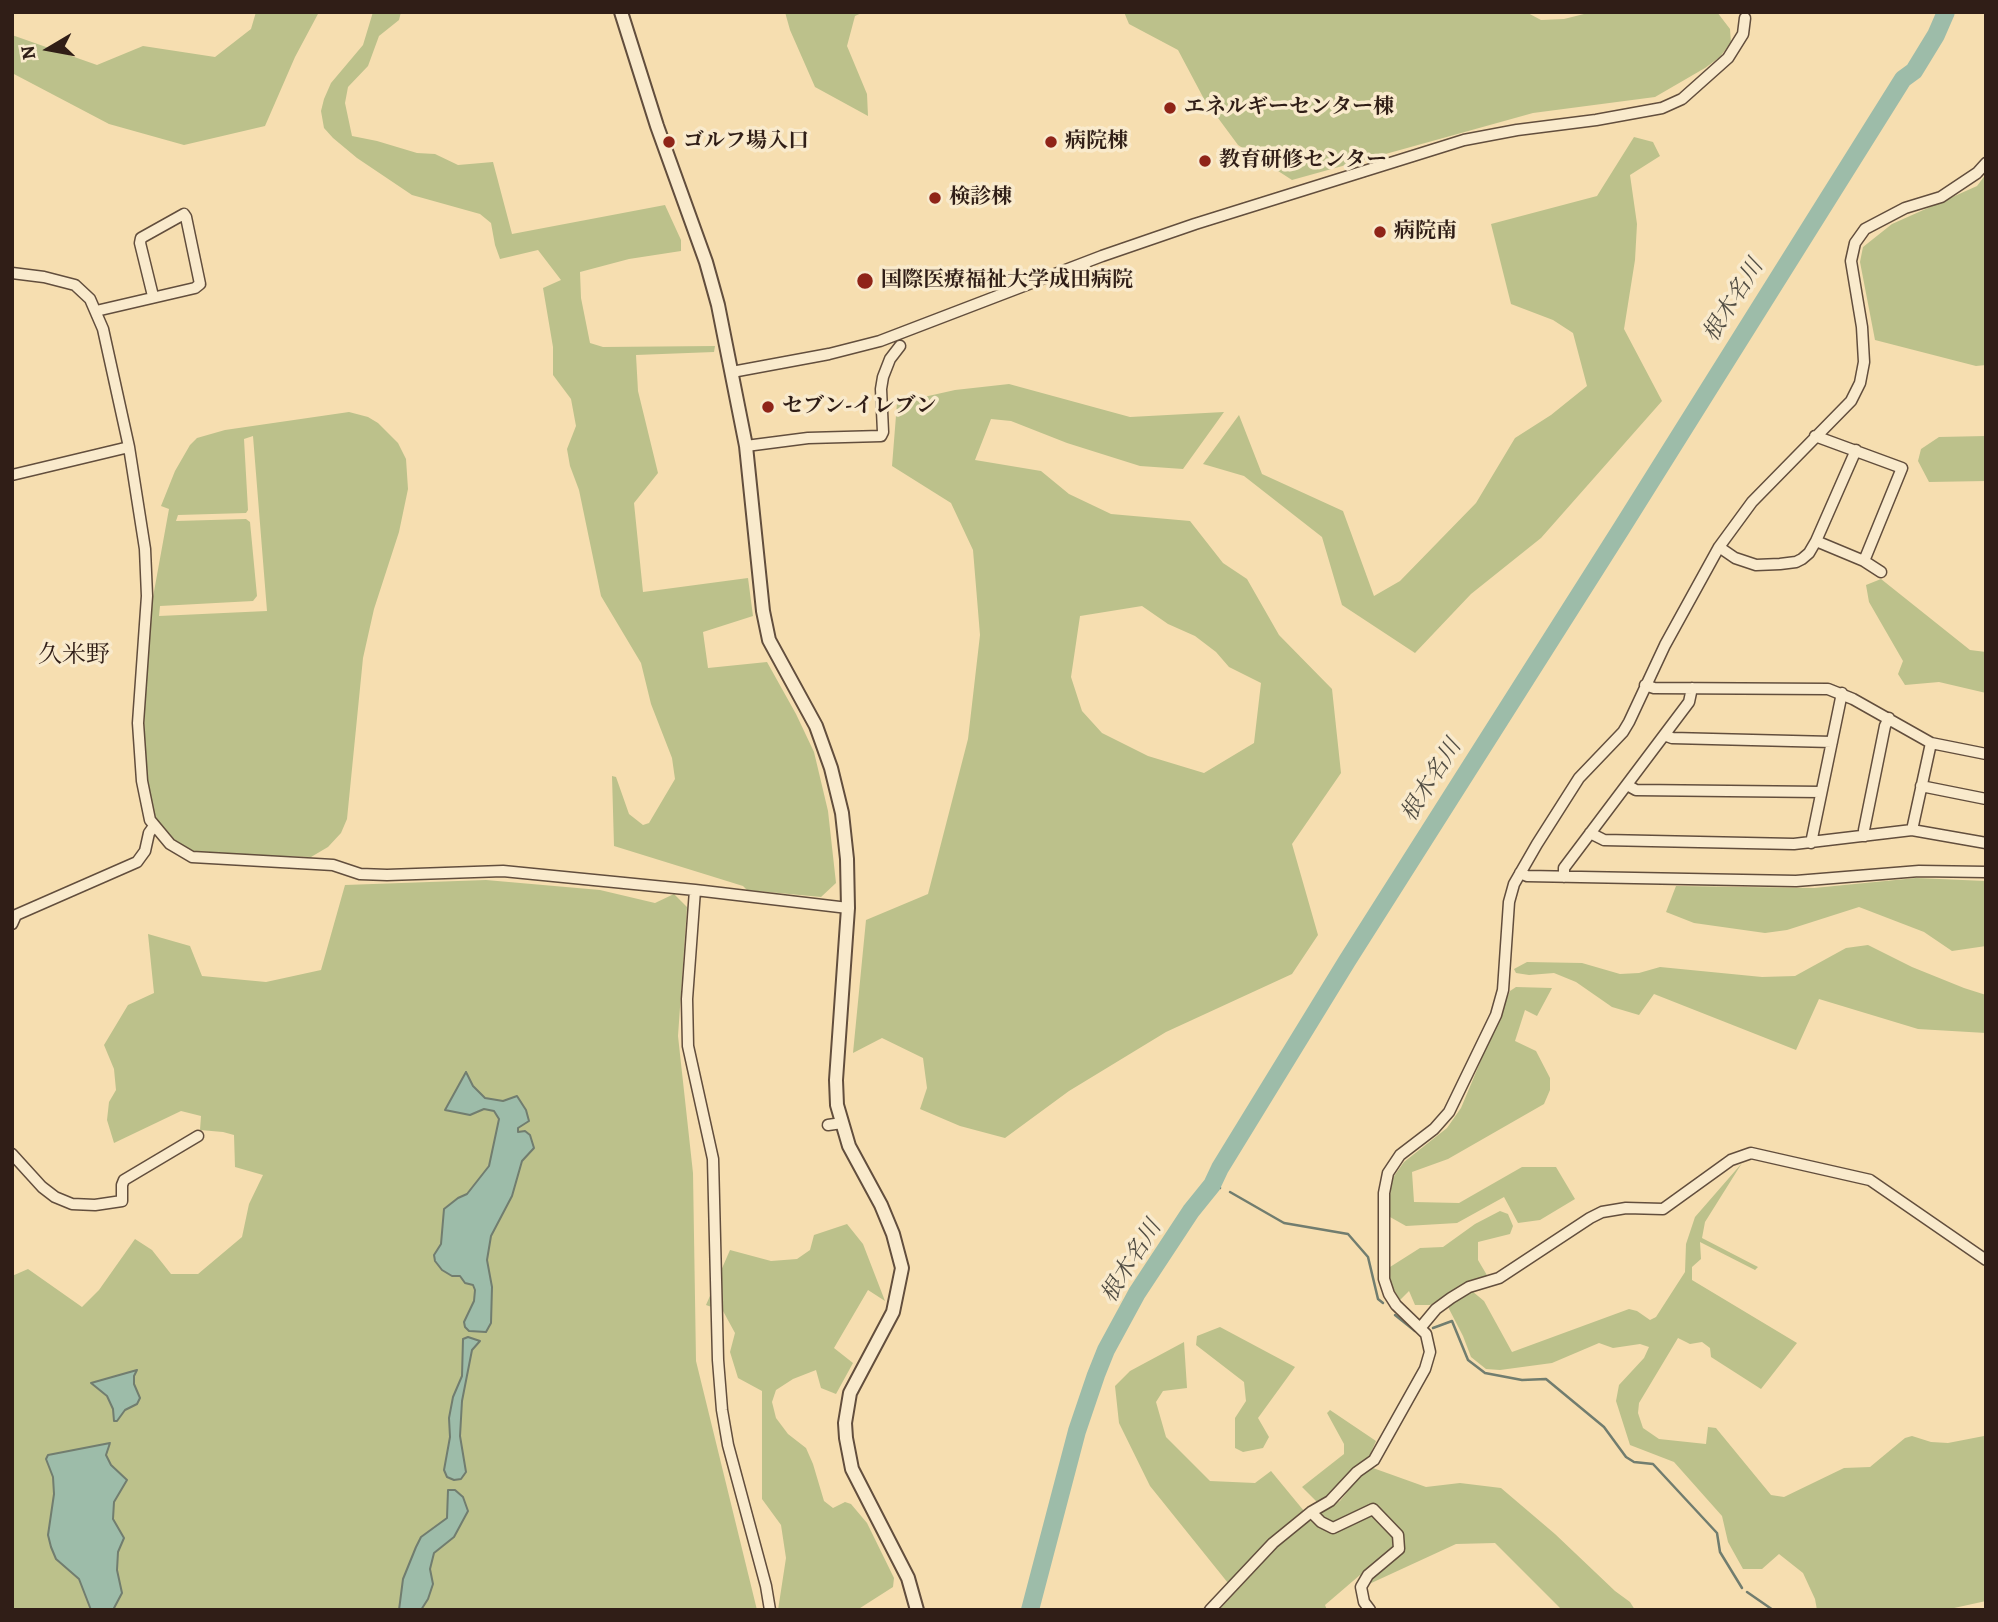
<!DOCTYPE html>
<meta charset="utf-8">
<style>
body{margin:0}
#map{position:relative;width:1998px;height:1622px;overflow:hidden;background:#f6deb0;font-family:Alegreya,serif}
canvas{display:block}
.frame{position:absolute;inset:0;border:14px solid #301e17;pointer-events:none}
.north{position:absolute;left:14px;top:14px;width:70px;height:70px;-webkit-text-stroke:5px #f9eacc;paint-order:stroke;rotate:260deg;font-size:19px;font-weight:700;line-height:28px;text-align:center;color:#301e17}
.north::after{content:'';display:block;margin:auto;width:24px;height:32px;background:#301e17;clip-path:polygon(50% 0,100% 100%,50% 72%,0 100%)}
</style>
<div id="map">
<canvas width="1998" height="1622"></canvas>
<div class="frame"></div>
<div class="north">N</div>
</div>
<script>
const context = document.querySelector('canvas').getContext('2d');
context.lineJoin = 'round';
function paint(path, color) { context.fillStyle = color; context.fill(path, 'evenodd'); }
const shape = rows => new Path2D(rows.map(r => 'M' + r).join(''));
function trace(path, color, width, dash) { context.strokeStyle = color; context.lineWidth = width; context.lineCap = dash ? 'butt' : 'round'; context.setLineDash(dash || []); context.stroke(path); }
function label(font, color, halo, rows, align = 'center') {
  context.font = font + ' Alegreya,"Noto Serif JP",serif'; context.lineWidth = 7; context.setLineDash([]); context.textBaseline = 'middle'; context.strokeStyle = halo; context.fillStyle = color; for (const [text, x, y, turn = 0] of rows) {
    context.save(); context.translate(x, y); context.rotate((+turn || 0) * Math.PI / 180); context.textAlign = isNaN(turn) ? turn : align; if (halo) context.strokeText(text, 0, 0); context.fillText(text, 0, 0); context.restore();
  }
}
paint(shape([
 [256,12,319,12,295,57,265,126,184,145,109,124,12,73,12,35,97,65,143,46,215,57,251,29],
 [373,12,401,12,399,20,379,36,368,66,348,87,345,103,352,136,377,141,417,153,435,154,458,165,493,162,512,234,665,205,681,240,681,251,629,259,580,272,581,298,590,343,603,347,715,346,714,352,636,355,638,391,658,473,634,503,643,592,748,578,753,616,703,632,708,668,767,662,796,714,814,752,828,811,836,883,821,897,747,890,743,886,614,846,612,776,616,777,629,814,643,825,649,823,675,779,672,758,651,704,641,663,601,596,579,490,570,466,567,449,576,426,571,399,553,375,553,347,543,288,561,280,538,250,500,259,495,245,491,223,480,214,412,195,357,158,333,138,324,128,321,111,324,99,331,83,363,45],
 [785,12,864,12,855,16,847,46,867,94,868,116,815,87,790,30],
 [1124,12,1526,12,1541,20,1564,19,1592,12,1717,12,1730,29,1731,42,1720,57,1705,68,1655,97,1533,113,1292,180,1238,145,1204,99,1178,50,1129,24],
 [1634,137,1653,142,1660,156,1630,175,1637,224,1635,260,1624,329,1662,401,1541,538,1471,594,1415,653,1342,605,1322,537,1244,476,1203,464,1239,415,1262,474,1343,511,1374,596,1400,581,1476,503,1515,438,1551,415,1587,386,1573,333,1553,320,1511,304,1491,224,1597,196],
 [1986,174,1986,365,1976,366,1875,340,1860,262,1863,247,1892,224,1977,186],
 [1009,384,1130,417,1224,412,1183,469,1140,466,1067,443,1011,421,991,419,975,460,1041,471,1069,494,1111,514,1190,521,1223,563,1247,579,1279,635,1332,689,1341,773,1292,844,1318,935,1292,974,1166,1032,1069,1091,1005,1138,960,1126,920,1109,927,1088,923,1058,882,1038,853,1053,866,920,928,894,968,739,980,635,973,550,951,503,892,466,897,403,955,390],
 [1142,606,1168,624,1195,636,1216,652,1229,667,1261,683,1254,743,1204,773,1148,756,1102,733,1082,711,1071,677,1080,616],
 [349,412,368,417,378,423,398,443,406,459,408,489,399,532,374,609,363,658,347,819,341,833,328,847,311,857,192,853,172,839,155,818,148,798,144,746,145,672,153,597,169,509,161,506,175,471,190,445,197,438,225,430],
 [253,436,267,611,159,616,160,606,253,601,257,596,250,522,246,519,176,521,178,515,246,513,248,510,244,439],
 [1986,436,1986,481,1929,482,1918,461,1921,449,1939,437],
 [1881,579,1970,650,1986,652,1986,693,1939,682,1905,685,1898,674,1903,661,1869,602,1866,585],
 [1916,878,1986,881,1986,946,1952,951,1924,932,1859,907,1787,930,1765,933,1694,923,1666,912,1676,886,1814,888],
 [486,880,600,890,655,903,674,894,687,907,678,1036,693,1173,696,1361,757,1610,12,1610,12,1276,28,1269,82,1307,99,1290,135,1239,152,1250,171,1274,198,1274,242,1237,249,1204,263,1175,235,1167,234,1135,223,1132,200,1130,201,1116,181,1111,114,1143,107,1120,109,1102,116,1090,114,1069,104,1045,128,1005,154,993,148,934,190,946,202,976,266,982,321,970,345,885],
 [1868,945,1912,967,1964,988,1986,995,1986,1033,1918,1029,1819,999,1796,1050,1654,994,1639,1015,1612,1007,1576,982,1554,973,1529,975,1516,973,1514,969,1527,962,1582,963,1620,974,1639,973,1660,967,1762,977,1795,976,1846,948],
 [1516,987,1552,988,1537,1016,1525,1010,1515,1041,1536,1051,1550,1078,1550,1090,1544,1104,1448,1159,1412,1172,1414,1202,1459,1203,1522,1167,1556,1167,1575,1199,1540,1220,1518,1223,1504,1197,1457,1223,1406,1226,1390,1217,1390,1195,1392,1179,1404,1162,1447,1128,1461,1108,1510,991],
 [1742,1163,1705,1222,1702,1238,1758,1267,1755,1270,1700,1242,1701,1259,1692,1267,1692,1280,1797,1343,1761,1389,1711,1357,1710,1348,1702,1342,1690,1344,1678,1338,1639,1403,1638,1413,1643,1428,1659,1439,1706,1444,1708,1427,1716,1428,1771,1495,1784,1497,1844,1468,1870,1467,1905,1438,1912,1436,1931,1442,1948,1443,1984,1436,1986,1601,1945,1610,1817,1610,1815,1599,1803,1573,1779,1554,1762,1569,1743,1569,1728,1542,1722,1516,1674,1462,1630,1445,1616,1401,1619,1385,1644,1358,1649,1347,1640,1344,1613,1348,1599,1343,1552,1363,1500,1370,1486,1369,1471,1357,1463,1336,1447,1305,1463,1293,1472,1291,1484,1301,1512,1352,1629,1309,1637,1311,1650,1320,1656,1317,1685,1272,1686,1244,1695,1217],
 [1500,1211,1508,1214,1513,1226,1510,1234,1478,1242,1478,1260,1488,1277,1465,1285,1430,1305,1415,1305,1409,1291,1400,1300,1389,1281,1390,1267,1420,1248,1443,1247,1475,1224],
 [847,1224,863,1244,885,1301,868,1290,834,1348,853,1363,836,1394,821,1388,816,1370,793,1379,776,1390,772,1402,776,1418,788,1434,806,1448,813,1464,824,1501,833,1508,845,1502,851,1504,867,1523,894,1578,893,1587,857,1610,778,1610,786,1558,781,1525,762,1499,762,1391,738,1378,730,1352,735,1333,723,1311,706,1305,730,1250,771,1261,797,1259,810,1250,814,1235],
 [1220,1327,1295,1367,1258,1418,1269,1437,1263,1448,1243,1452,1235,1448,1235,1418,1246,1401,1244,1382,1196,1345,1197,1336],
 [1184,1342,1187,1388,1163,1391,1156,1402,1166,1437,1210,1481,1255,1483,1271,1471,1304,1511,1271,1540,1228,1583,1150,1486,1119,1423,1115,1386,1130,1371],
 [1330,1410,1376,1441,1370,1455,1329,1496,1318,1503,1302,1487,1344,1454,1344,1444,1327,1413],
 [1373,1468,1426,1487,1460,1483,1501,1488,1555,1534,1615,1591,1630,1602,1635,1610,1562,1610,1495,1543,1456,1544,1367,1585,1360,1575,1325,1605,1327,1610,1219,1610,1277,1547,1308,1521,1340,1501,1360,1476]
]), '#bcc18b');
const water = shape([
 [466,1072,473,1086,485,1098,503,1101,517,1096,526,1110,529,1121,518,1128,518,1132,525,1131,530,1135,534,1148,522,1161,512,1196,491,1236,487,1260,492,1287,491,1323,486,1332,469,1331,465,1327,464,1322,474,1301,475,1290,473,1285,465,1283,460,1276,452,1276,442,1270,435,1261,434,1255,441,1244,444,1209,458,1198,467,1194,489,1166,499,1119,494,1111,484,1109,470,1115,445,1110,466,1072],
 [468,1337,480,1341,472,1350,462,1401,460,1436,466,1472,461,1479,454,1480,447,1477,444,1470,450,1437,449,1418,453,1397,462,1376,463,1339,468,1337],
 [137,1370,134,1376,134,1384,140,1398,137,1404,125,1410,117,1421,114,1421,113,1409,107,1396,91,1383,137,1370],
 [110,1443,106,1455,111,1465,127,1480,114,1502,113,1519,124,1538,118,1552,117,1570,122,1593,113,1610,91,1610,79,1579,56,1559,51,1547,48,1535,54,1494,53,1477,46,1459,48,1455,110,1443],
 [448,1490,455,1490,463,1497,468,1511,454,1537,434,1553,430,1569,433,1584,428,1599,421,1610,399,1610,403,1579,416,1547,421,1537,447,1518,448,1490]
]);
paint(water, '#9dbca9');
trace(water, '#717d6f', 2);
trace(shape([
 [1212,1185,1220,1188],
 [1230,1192,1284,1223,1348,1234,1368,1257,1378,1299,1383,1303],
 [1395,1315,1415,1331],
 [1433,1328,1452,1321,1468,1360,1485,1373,1522,1380,1546,1379,1604,1427,1626,1457,1634,1462,1653,1464,1717,1533,1720,1552,1742,1588],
 [1747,1592,1773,1610]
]), '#717d6f', 2.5);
trace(shape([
 [1030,1610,1077,1431,1096,1375,1106,1350,1137,1293,1191,1211,1212,1185,1220,1168,1347,961,1621,529,1903,79,1914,71,1936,35,1946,12]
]), '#9dbca9', 18);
const minor = shape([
 [12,273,44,277,75,285,90,299,103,329,129,447,145,549,147,596,138,723,142,781,150,820,170,844,192,857,316,864,333,865,360,874,387,875,503,871,695,890],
 [96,311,195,288,200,284,186,217,184,214,141,238,140,243,153,296],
 [732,372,829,354,880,341,1102,256,1195,224,1464,140,1517,130,1596,120,1662,108,1682,99,1728,58,1743,34,1745,18],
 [1815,436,1902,468,1864,561],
 [746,446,808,438,881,436,883,432,881,389,883,377,890,359,900,346],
 [12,475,129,447],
 [1816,541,1864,561,1881,572],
 [1719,547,1735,558,1756,565,1780,564,1796,562,1802,559,1809,553,1816,541,1856,450],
 [1645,685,1654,688,1828,689,1853,699,1931,743,1986,754],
 [1664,735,1672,738,1832,742],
 [1627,785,1636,790,1821,792],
 [1921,786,1986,799],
 [1912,830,1931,743],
 [1590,833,1604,840,1794,844,1912,830,1986,843],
 [1865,836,1864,830,1885,726,1889,718],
 [1811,843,1842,693],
 [1520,873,1527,876,1796,881,1919,871,1986,872],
 [1564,877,1564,868,1689,702,1692,688],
 [12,924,16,915,137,862,145,851,149,833,154,826],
 [828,1125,842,1123],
 [12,1154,42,1187,55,1197,72,1204,95,1205,122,1201,122,1185,124,1180,198,1136],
 [1421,1327,1436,1309,1451,1298,1469,1287,1499,1278,1590,1218,1602,1212,1626,1208,1663,1209,1731,1160,1751,1153,1870,1180,1986,1260],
 [1311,1512,1321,1522,1333,1528,1373,1509,1398,1535,1399,1549,1368,1575,1361,1587,1364,1602,1370,1610],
 [770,1610,766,1586,728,1445,722,1410,718,1360,713,1159,688,1046,687,999,695,890,848,908],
 [1210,1610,1273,1543,1311,1512,1330,1501,1357,1472,1374,1460,1425,1369,1430,1352,1426,1334,1396,1305,1389,1294,1384,1279,1384,1193,1388,1173,1400,1155,1434,1129,1449,1112,1496,1015,1503,990,1509,902,1514,884,1537,844,1579,778,1623,732,1629,722,1665,645,1719,547,1752,502,1851,401,1860,383,1864,362,1862,327,1851,261,1855,243,1865,229,1905,208,1941,197,1977,173,1986,163]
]);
const tertiary = shape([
 [621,12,657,126,706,262,718,305,746,446,763,611,769,640,816,726,831,768,842,813,847,859,848,908,836,1080,837,1105,849,1146,881,1205,893,1234,902,1268,893,1312,850,1393,845,1423,846,1438,852,1469,908,1578,917,1610]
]);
trace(minor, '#624e3d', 13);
trace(tertiary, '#624e3d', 16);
trace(minor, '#f9eacc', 10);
trace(tertiary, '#f9eacc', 12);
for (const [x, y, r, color] of [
 [1170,108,7,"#8f2418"],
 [669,142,7,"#8f2418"],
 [1051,142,7,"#8f2418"],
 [1205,161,7,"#8f2418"],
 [935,198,7,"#8f2418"],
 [1380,232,7,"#8f2418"],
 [865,281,9,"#8f2418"],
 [768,407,7,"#8f2418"]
]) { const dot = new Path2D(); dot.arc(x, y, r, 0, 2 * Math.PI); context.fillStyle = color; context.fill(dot); trace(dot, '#f9eacc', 2.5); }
label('bold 21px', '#301e17', '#f9eacc', [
 ["エネルギーセンター棟",1184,108],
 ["ゴルフ場入口",683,142],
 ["病院棟",1065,142],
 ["教育研修センター",1219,161],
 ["検診棟",949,198],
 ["病院南",1394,232],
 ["国際医療福祉大学成田病院",881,281],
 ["セブン-イレブン",782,407]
], 'left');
label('italic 23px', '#514d43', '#f9eacc', [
 ["根木名川",1734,301,-58],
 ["根木名川",1432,781,-58],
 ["根木名川",1132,1262,-58]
]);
label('24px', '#301e17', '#f9eacc', [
 ["久米野",74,656]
]);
</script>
